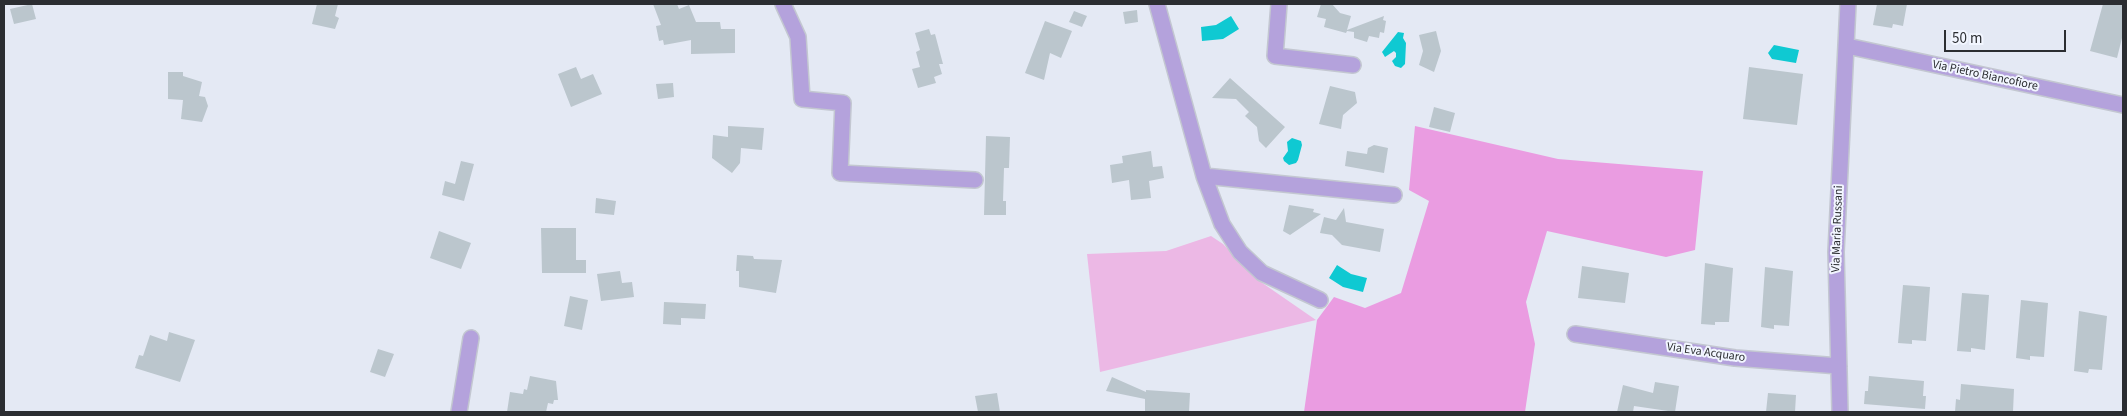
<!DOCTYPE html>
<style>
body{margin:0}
#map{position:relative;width:2127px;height:416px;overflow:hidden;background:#e4e9f4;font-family:"Source Sans 3",sans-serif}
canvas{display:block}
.frame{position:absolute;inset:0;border:5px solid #2b2d31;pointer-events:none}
.scale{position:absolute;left:1944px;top:30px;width:122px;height:22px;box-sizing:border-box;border:2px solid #2b2d31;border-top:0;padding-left:6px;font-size:15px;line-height:18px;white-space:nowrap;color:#2b2d31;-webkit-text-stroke:4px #f2f6ff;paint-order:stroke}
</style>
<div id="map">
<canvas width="2127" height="416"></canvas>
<div class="frame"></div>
<div class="scale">50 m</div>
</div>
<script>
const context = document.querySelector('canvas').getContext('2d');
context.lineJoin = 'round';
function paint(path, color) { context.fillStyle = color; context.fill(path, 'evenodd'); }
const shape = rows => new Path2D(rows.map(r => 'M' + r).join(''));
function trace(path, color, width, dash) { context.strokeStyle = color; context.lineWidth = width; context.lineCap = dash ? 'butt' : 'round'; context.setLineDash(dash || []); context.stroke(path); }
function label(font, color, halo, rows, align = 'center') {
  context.font = font + ' "Source Sans 3",sans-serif'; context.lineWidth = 4; context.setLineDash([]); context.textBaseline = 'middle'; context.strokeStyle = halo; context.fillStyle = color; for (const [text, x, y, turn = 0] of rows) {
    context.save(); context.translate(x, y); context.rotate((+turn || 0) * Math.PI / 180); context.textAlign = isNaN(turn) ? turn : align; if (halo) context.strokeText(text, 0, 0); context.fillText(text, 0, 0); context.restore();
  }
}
paint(shape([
 [1211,236,1223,244,1258,280,1316,320,1100,372,1087,254,1166,251]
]), '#ecb8e5');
paint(shape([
 [1415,126,1558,159,1703,171,1695,250,1666,257,1547,231,1526,302,1535,344,1525,412,1304,412,1317,320,1334,297,1365,308,1401,293,1429,201,1409,190]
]), '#ea9ce1');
paint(shape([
 [1231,16,1239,29,1223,39,1202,41,1201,27,1216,25],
 [1398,32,1404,33,1403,38,1406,43,1405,64,1401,68,1395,66,1392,61,1396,57,1396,53,1394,51,1385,57,1382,52],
 [1774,45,1799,50,1796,63,1772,59,1768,53],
 [1292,138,1301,141,1302,145,1298,160,1296,163,1289,165,1284,161,1283,158,1288,151,1287,142],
 [1337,265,1351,274,1367,278,1363,292,1343,287,1329,278]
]), '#0fc9d2');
paint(shape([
 [32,4,36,19,14,24,10,9],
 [317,4,338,4,335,16,339,18,335,29,312,24],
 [653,4,677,4,679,9,689,5,696,22,720,22,721,29,735,29,735,53,691,54,691,40,664,45,663,40,659,41,656,26,661,25],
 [1321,4,1332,4,1340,13,1351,16,1347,30,1384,16,1383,20,1386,21,1384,33,1380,32,1379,38,1369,36,1367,42,1354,38,1354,32,1347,31,1346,33,1324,27,1326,19,1317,17],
 [1877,4,1907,4,1903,26,1893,24,1892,28,1873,25],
 [2103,4,2123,4,2123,34,2117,58,2090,51],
 [1137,10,1138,22,1125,24,1123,12],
 [1074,11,1087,16,1082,27,1069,22],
 [1045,21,1072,31,1061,58,1050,53,1044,80,1025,73],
 [929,29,931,35,935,34,943,64,939,64,942,74,934,77,936,83,918,88,912,69,920,67,916,52,920,50,915,33],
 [1436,31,1441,51,1434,72,1419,65,1423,51,1419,35],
 [576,67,581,79,593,74,602,94,571,107,558,74],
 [1749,67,1803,74,1797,125,1743,119],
 [168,72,183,72,183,76,202,82,199,96,205,97,208,106,202,122,181,119,183,100,168,99],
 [1230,78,1285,127,1266,148,1259,141,1257,127,1245,116,1249,112,1236,99,1212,98],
 [673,83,674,97,658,99,656,84],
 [1330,86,1355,92,1357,103,1343,115,1341,129,1319,124],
 [1434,107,1455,113,1450,132,1429,127],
 [728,126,764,128,762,150,741,148,740,163,732,173,712,158,713,135,728,137],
 [986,136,1010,137,1009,168,1004,168,1003,201,1006,201,1006,215,984,215],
 [1374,145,1388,148,1384,173,1345,166,1347,151,1367,154,1368,148],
 [1151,151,1153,167,1162,166,1164,178,1149,181,1151,198,1131,200,1129,180,1112,183,1110,165,1123,163,1122,156],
 [461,161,474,164,464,201,442,195,445,181,455,184],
 [596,198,616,201,614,215,595,213],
 [1289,205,1314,209,1313,212,1321,214,1290,235,1283,231],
 [1344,208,1346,222,1384,229,1380,252,1342,245,1332,235,1320,233,1324,217,1336,220],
 [541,228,576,228,576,260,586,260,586,273,542,273],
 [439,231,471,243,461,269,430,258],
 [737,255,753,256,754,259,782,260,776,293,739,287,739,271,736,271],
 [1705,263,1733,268,1729,322,1715,322,1715,325,1701,324],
 [1582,266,1629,273,1625,303,1578,298],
 [1765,267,1793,271,1789,326,1774,325,1774,329,1761,327],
 [620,271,622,283,632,282,634,297,601,301,597,274],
 [1903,285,1930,287,1926,341,1912,340,1912,344,1898,343],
 [1962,293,1989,295,1985,350,1971,348,1971,352,1957,351],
 [570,296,588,300,582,330,564,326],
 [2021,300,2048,303,2044,357,2030,356,2030,360,2016,358],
 [664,302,706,304,705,319,681,318,681,325,663,324],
 [2079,311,2107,316,2102,370,2089,369,2088,373,2074,371],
 [169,332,195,340,180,382,135,368,139,355,143,356,150,335,167,341],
 [378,349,394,354,385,377,370,372],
 [530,376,556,381,558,400,554,400,553,404,548,403,546,412,507,412,510,392,523,394,524,389,527,390],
 [1869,376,1924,381,1923,396,1926,396,1925,409,1864,404,1865,391,1868,391],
 [1112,377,1146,392,1146,390,1190,393,1189,412,1145,412,1145,399,1106,391],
 [1655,382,1679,386,1675,412,1634,406,1633,412,1617,412,1623,385,1653,393],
 [1961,384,2014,389,2013,412,1955,412,1956,399,1960,400],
 [997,393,1000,412,978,412,975,396],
 [1768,393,1796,395,1795,412,1766,412]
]), '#bbc6cd');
const minor = shape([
 [783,4,798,37,802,99,843,103,840,173,975,180],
 [1157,4,1204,176,1222,224,1240,252,1262,273,1320,300],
 [1279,4,1275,56,1353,65],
 [1847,46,2123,105],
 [1204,176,1394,195],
 [1575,334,1735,358,1839,366],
 [459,412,471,338],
 [1840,412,1836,252,1848,4]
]);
trace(minor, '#c3c7d1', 18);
trace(minor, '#b4a2dc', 15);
label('12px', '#2b2d31', '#f2f6ff', [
 ["Via Pietro Biancofiore",1985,76,12],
 ["Via Maria Russani",1838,229,-88],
 ["Via Eva Acquaro",1706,353,8]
]);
</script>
